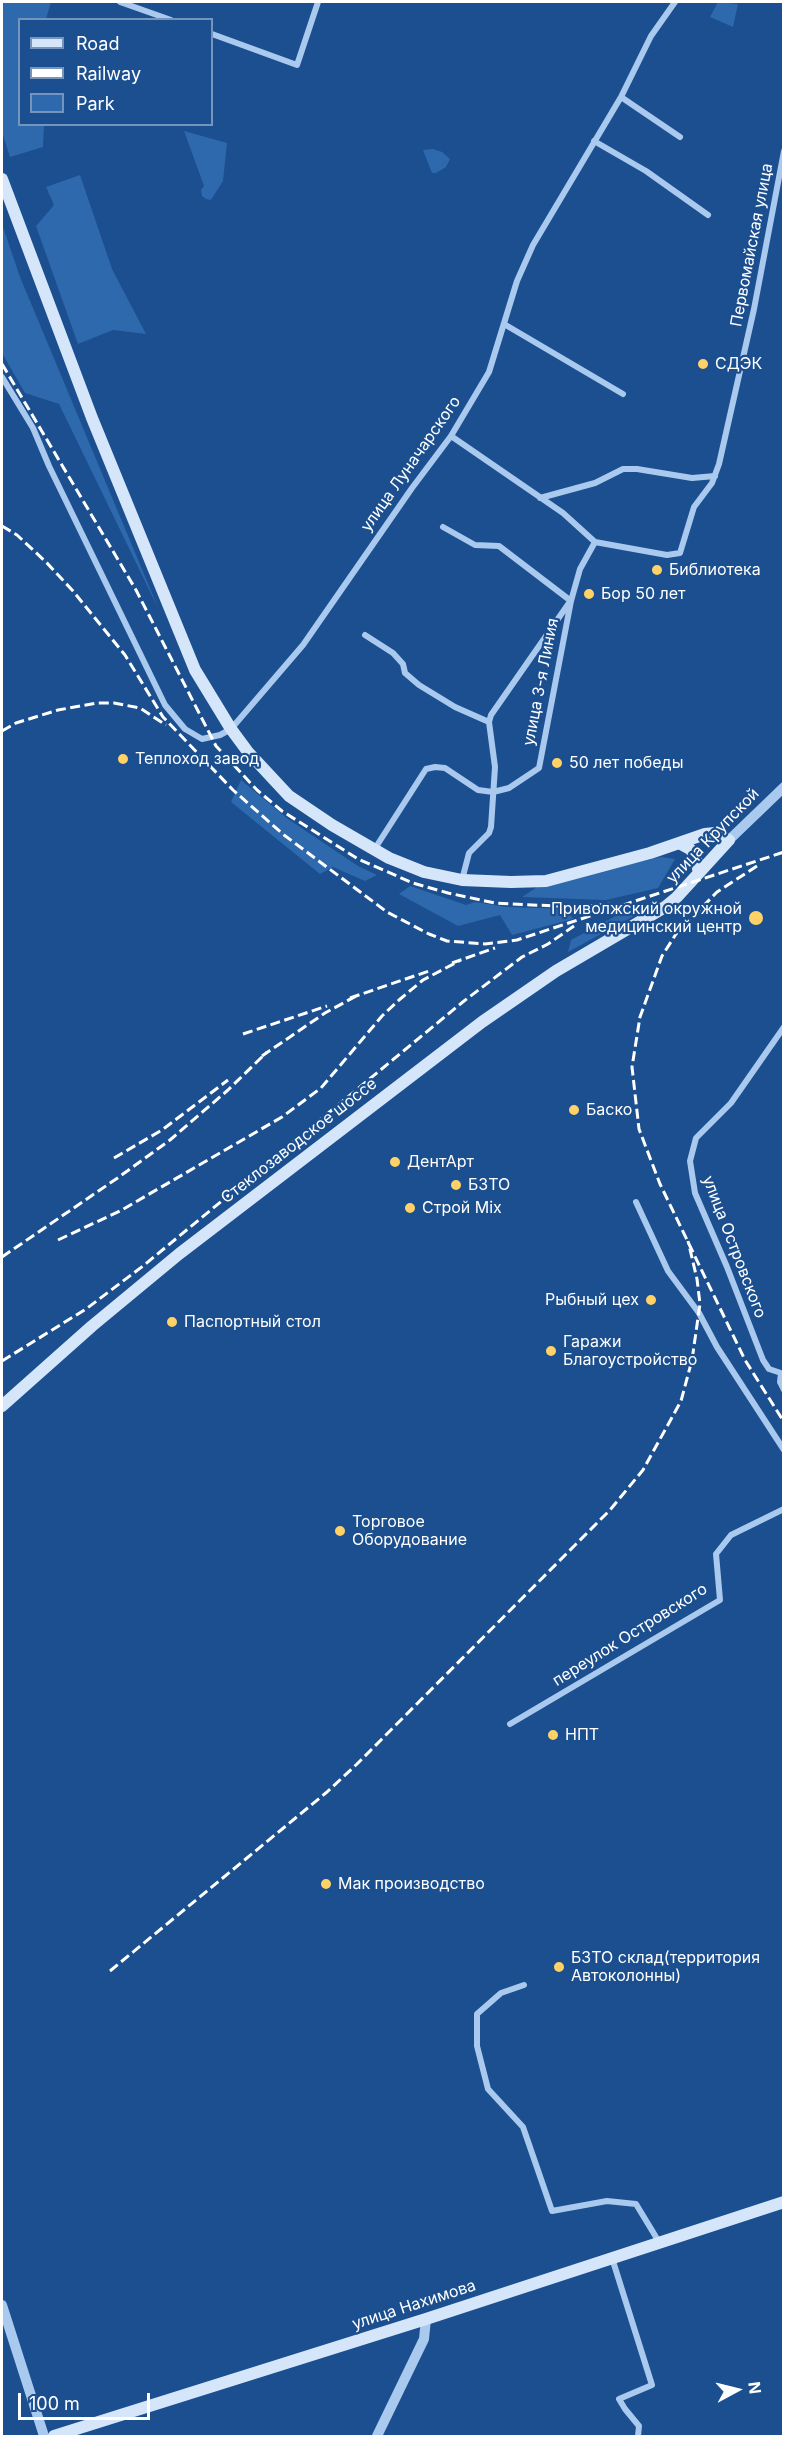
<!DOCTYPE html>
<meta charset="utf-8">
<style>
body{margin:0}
#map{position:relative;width:785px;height:2438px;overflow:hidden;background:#1b4f8f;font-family:Inter,sans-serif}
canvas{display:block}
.frame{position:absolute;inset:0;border:3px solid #fff;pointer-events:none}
.legend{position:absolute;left:18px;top:18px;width:195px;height:108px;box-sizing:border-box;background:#1b4f8f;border:2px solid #7695bc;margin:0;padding:8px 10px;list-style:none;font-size:18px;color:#fff}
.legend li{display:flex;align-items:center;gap:12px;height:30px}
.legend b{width:30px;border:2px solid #7695bc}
.north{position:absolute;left:707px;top:2360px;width:60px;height:60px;-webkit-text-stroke:4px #1b4f8f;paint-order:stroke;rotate:83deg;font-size:16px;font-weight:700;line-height:24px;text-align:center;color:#fff}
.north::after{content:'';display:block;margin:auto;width:21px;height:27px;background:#fff;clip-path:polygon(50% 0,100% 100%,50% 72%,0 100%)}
.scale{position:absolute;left:18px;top:2393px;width:132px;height:27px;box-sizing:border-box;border:3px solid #fff;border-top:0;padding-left:8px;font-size:18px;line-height:21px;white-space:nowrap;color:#fff;-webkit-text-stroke:4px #1b4f8f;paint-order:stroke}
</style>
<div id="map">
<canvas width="785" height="2438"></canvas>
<div class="frame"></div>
<ul class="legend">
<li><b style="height:8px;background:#d6e6fa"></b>Road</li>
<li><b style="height:8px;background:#fff"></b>Railway</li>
<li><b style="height:16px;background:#2e69ad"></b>Park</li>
</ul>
<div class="north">N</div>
<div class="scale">100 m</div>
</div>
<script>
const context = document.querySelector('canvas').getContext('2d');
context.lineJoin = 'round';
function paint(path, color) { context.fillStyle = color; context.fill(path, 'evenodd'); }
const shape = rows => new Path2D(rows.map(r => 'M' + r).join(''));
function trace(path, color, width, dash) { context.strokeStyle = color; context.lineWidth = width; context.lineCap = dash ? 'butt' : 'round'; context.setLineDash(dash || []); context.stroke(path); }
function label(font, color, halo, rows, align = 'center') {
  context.font = font + ' Inter,sans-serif'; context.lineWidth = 4.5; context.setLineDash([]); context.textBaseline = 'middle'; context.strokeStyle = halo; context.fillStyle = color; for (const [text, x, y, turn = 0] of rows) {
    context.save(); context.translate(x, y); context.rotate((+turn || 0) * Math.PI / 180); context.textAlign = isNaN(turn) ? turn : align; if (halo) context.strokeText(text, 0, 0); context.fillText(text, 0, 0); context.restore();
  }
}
paint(shape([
 [2,2,51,2,46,19,20,20,20,124,44,125,43,147,10,157,2,132],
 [718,2,738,4,733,27,710,17],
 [184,131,227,143,223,181,211,200,206,199,202,196,201,190,204,186],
 [433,149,442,152,450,159,446,167,436,173,432,173,423,150],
 [80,175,112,269,146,334,113,330,78,344,36,226,54,205,46,187],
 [2,224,20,277,159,610,59,404,25,393,2,353],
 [241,780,288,819,358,866,377,875,365,881,333,867,320,874,231,802],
 [661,857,675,859,658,888,606,900,522,897,540,885],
 [410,886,466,905,475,902,507,907,567,909,573,919,512,935,500,915,458,926,399,894],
 [636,905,643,911,568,952,571,940]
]), '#2e69ad');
trace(shape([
 [120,2,171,20],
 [212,34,297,65,318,2],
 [621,97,680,137],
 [594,141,646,171,708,215],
 [504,324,623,394],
 [2,377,33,428,49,466,165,705,185,729,202,739,220,735,231,729,303,645,412,488,451,436,489,372,517,281,533,245,621,97,651,36,675,2],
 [451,436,563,513,595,542,667,555,680,553,694,507,712,483,719,464,754,309,784,151],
 [540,498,595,483,623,469,637,469,692,478,715,476],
 [443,527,475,545,499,546,571,601],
 [365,635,393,653,403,664,405,673,419,685,455,707,489,722],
 [489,722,491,715,569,603],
 [374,850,426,769,435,767,445,768,478,790,493,792,509,788,539,768,571,601,580,569,595,542],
 [462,880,469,853,489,833,491,827,495,767,489,722],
 [636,1202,668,1271,699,1313,717,1347,784,1450],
 [781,1373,769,1369,763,1360,727,1267,695,1193,690,1161,696,1138,731,1103,784,1027],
 [781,1373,780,1382,784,1390],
 [510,1724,720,1600,716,1554,731,1535,784,1509],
 [524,1985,501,1993,477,2014,477,2046,488,2089,523,2127,552,2211,607,2201,636,2204,659,2242],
 [612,2258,652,2385,619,2399,625,2409,639,2426,638,2436]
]), '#a9c9ee', 6);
trace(shape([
 [729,840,784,787],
 [2,2305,44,2436],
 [377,2436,424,2339,426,2319]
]), '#a9c9ee', 10);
trace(shape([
 [2,179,92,418,195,670,231,729,248,752,289,796,332,825,389,858,424,872,462,880,511,882,546,881,650,853,705,834,715,833,729,840,677,897,665,907,556,971,482,1022,179,1254,92,1326,2,1406],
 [679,843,690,849,695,855,699,873],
 [54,2436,426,2319,784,2202]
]), '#d6e6fa', 12);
trace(shape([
 [2,364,136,590,216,746,257,790,282,811,358,859,413,883,448,893,495,903,574,907,614,904],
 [2,526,17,535,46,562,73,591,125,655,163,717,233,790,284,835,387,912,429,934,447,941,485,944,517,940,784,852],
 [2,731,16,723,58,710,97,703,114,703,140,708,166,725],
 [757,866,717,892,676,934,662,956,640,1017,632,1067,639,1129,660,1184,745,1360,784,1422],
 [452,963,495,948],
 [350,998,429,971],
 [243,1034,327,1006],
 [262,1056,325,1013,358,995],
 [114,1158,162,1130,228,1080],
 [58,1240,120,1211,282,1117,321,1088,382,1016,399,1000,423,980,461,960],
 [2,1257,119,1177,170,1140,228,1090,267,1052],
 [2,1361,86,1309,143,1266,464,1001,522,957,548,944,574,926],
 [110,1971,327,1792,357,1764,610,1510,643,1470,681,1401,692,1360,700,1304,697,1279,688,1241]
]), '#fff', 3, [10, 4.5]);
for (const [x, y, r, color] of [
 [703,364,6,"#ffd166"],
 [657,570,6,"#ffd166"],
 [589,594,6,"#ffd166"],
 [123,759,6,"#ffd166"],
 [557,763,6,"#ffd166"],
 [756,918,8,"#ffd166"],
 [574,1110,6,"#ffd166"],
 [395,1162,6,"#ffd166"],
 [456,1185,6,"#ffd166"],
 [410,1208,6,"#ffd166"],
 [651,1300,6,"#ffd166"],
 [172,1322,6,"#ffd166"],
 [551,1351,6,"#ffd166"],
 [340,1531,6,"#ffd166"],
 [553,1735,6,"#ffd166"],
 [326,1884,6,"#ffd166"],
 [559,1967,6,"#ffd166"]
]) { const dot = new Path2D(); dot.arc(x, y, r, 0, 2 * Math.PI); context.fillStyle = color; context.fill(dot); trace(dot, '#1b4f8f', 2); }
label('16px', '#fff', '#1b4f8f', [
 ["Первомайская улица",752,245,-79],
 ["улица Луначарского",411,464,-55],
 ["улица 3-я Линия",541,682,-79],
 ["улица Крупской",713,836,-46],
 ["Стеклозаводское шоссе",299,1141,-38],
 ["улица Островского",734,1247,69],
 ["переулок Островского",630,1635,-32],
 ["улица Нахимова",414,2305,-18]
]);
label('16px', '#fff', '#1b4f8f', [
 ["СДЭК",715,364],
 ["Библиотека",669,570],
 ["Бор 50 лет",601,594],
 ["Теплоход завод",135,759],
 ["50 лет победы",569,763],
 ["Приволжский окружной",742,909,"right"],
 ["медицинский центр",742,927,"right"],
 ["Баско",586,1110],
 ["ДентАрт",407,1162],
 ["БЗТО",468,1185],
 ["Строй Mix",422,1208],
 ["Рыбный цех",639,1300,"right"],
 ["Паспортный стол",184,1322],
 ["Гаражи",563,1342],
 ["Благоустройство",563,1360],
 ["Торговое",352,1522],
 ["Оборудование",352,1540],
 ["НПТ",565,1735],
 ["Мак производство",338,1884],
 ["БЗТО склад(территория",571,1958],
 ["Автоколонны)",571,1976]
], 'left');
</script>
